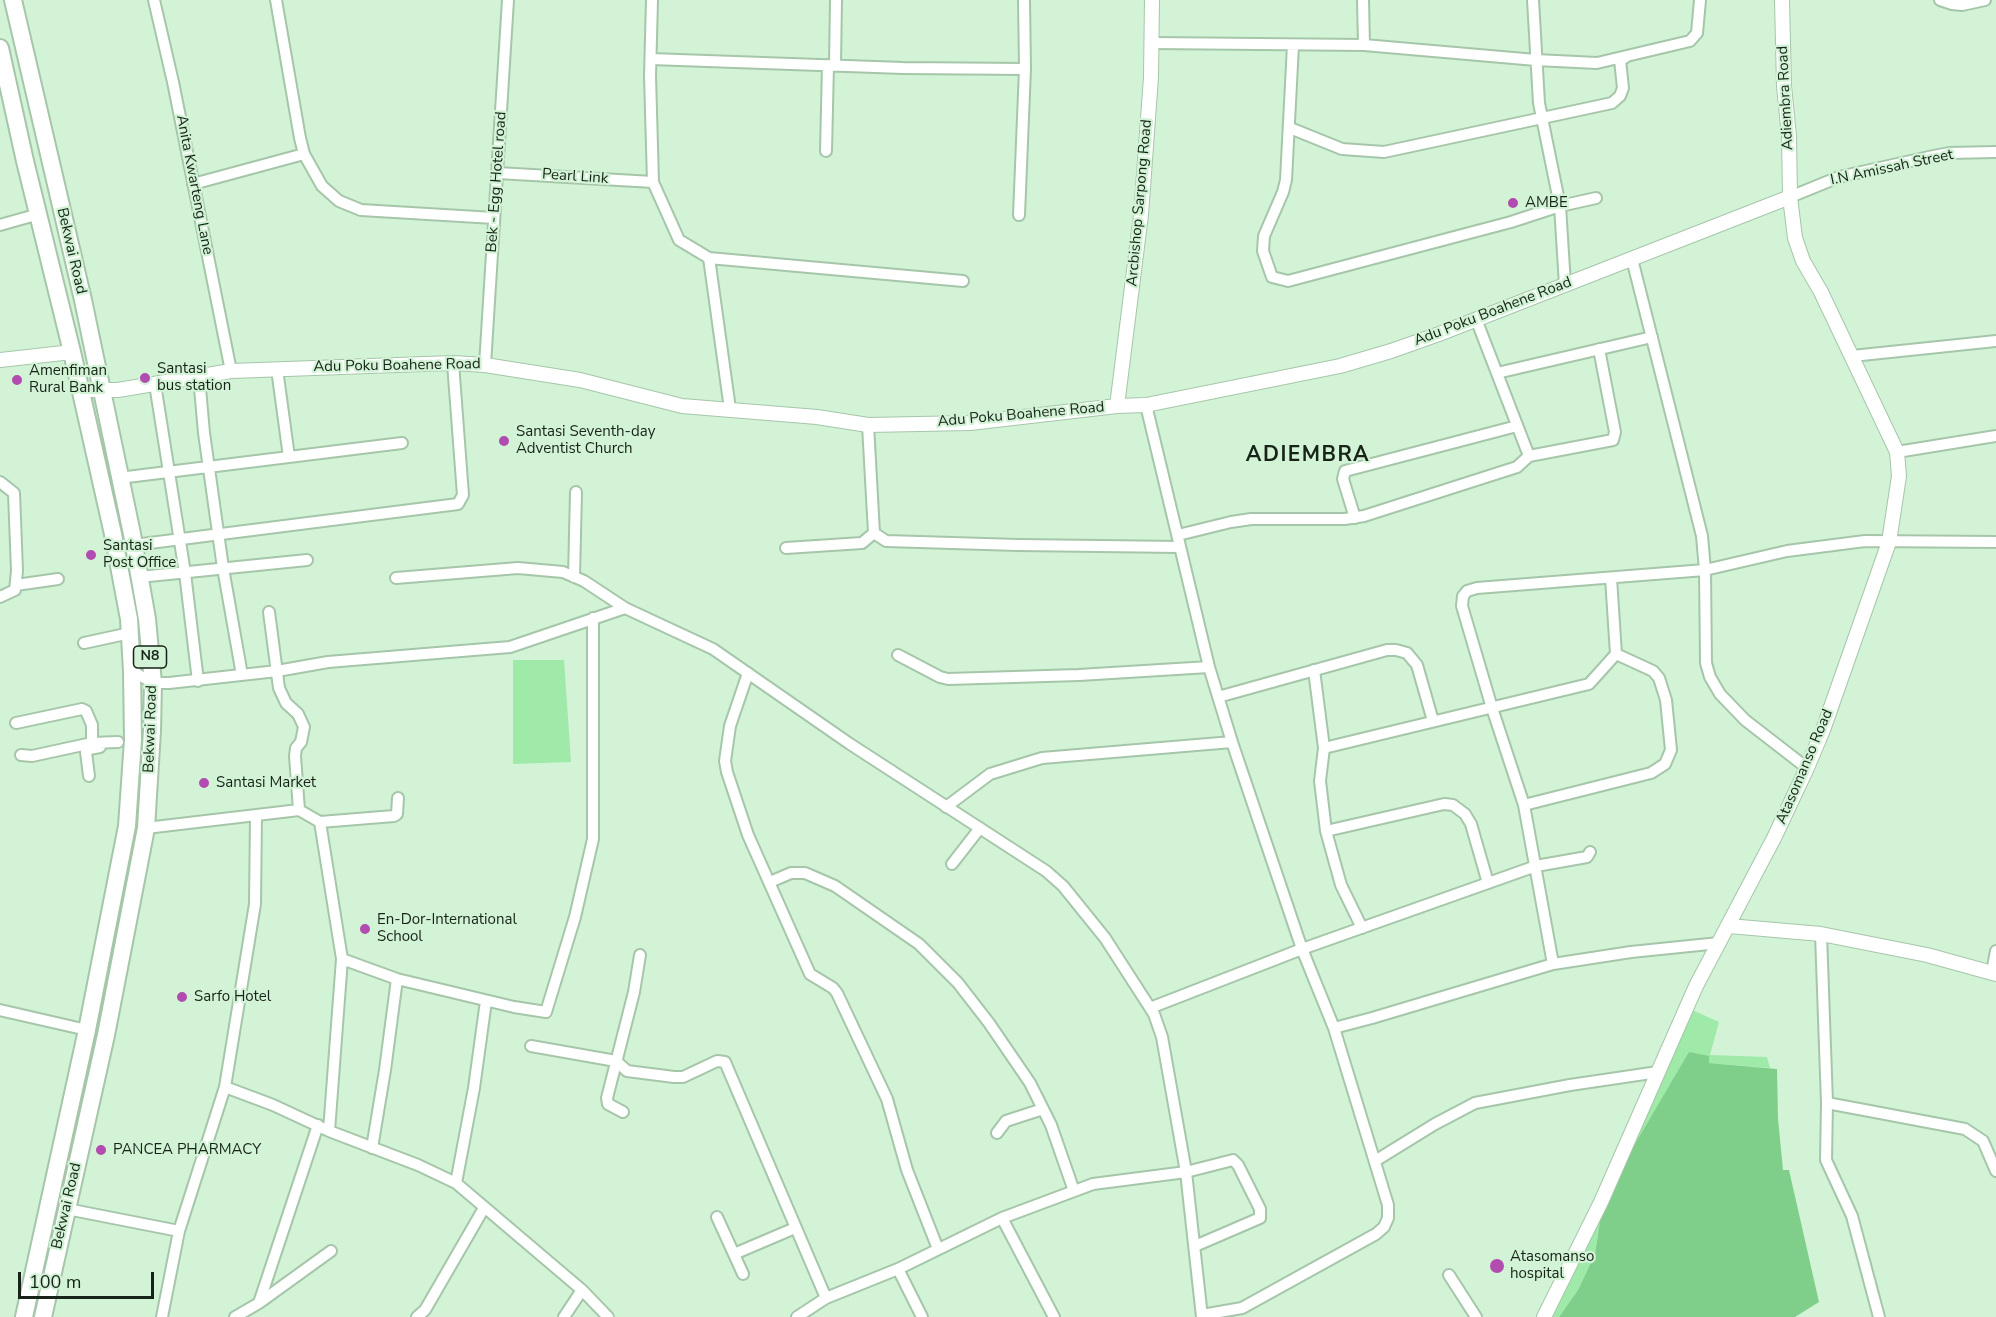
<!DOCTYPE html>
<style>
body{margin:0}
#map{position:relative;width:1996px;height:1317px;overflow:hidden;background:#d2f3d5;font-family:"Nunito Sans",sans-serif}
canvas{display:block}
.scale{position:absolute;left:18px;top:1272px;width:136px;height:27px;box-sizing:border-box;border:3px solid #172318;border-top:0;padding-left:8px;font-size:18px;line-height:21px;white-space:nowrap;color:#172318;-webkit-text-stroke:4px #d2f3d5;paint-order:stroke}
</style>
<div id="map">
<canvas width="1996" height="1317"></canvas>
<div class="scale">100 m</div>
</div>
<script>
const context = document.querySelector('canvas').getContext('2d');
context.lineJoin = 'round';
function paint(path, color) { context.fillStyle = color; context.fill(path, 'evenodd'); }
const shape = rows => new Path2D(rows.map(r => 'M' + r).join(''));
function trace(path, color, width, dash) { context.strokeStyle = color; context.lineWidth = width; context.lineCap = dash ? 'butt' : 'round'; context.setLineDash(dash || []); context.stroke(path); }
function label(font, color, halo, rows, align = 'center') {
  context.font = font + ' "Nunito Sans",sans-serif'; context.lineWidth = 4.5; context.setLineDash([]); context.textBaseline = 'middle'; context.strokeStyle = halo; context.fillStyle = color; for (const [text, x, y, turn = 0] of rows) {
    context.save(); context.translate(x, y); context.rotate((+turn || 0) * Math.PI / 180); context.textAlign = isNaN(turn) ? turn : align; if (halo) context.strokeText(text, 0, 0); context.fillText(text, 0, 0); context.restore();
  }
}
paint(shape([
 [513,660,564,660,571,762,513,764],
 [1690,1009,1719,1022,1710,1055,1767,1057,1770,1068,1709,1063,1635,1144,1597,1217,1600,1221,1595,1254,1578,1290,1559,1317,1550,1317]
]), '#9fe9a9');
paint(shape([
 [1689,1052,1709,1056,1709,1063,1777,1069,1778,1119,1783,1170,1789,1170,1819,1302,1795,1317,1559,1317,1578,1290,1595,1254,1600,1221,1597,1217,1635,1144]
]), '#7fcf8b');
const minor = shape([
 [154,0,173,82,231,371],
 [276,0,300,138,304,154,322,186,339,201,361,210,494,218],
 [652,0,650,76,653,182,679,240,709,258,730,409],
 [1363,0,1364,45],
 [1533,0,1539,103,1560,206,1565,285],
 [1940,0,1952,4,1962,5,1985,0],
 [1152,43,1364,45,1536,60,1597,63,1690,41,1697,33,1700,0],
 [1293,45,1286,180,1283,192,1264,236,1263,251,1272,277,1288,281,1511,222,1560,206,1596,198],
 [651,59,903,68,1025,69],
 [835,65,836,0],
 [1290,128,1342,149,1384,152,1612,103,1620,96,1623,88,1620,60,1626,57],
 [826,151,828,65],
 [498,173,653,182],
 [193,184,304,154],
 [1790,197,1839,177,1929,157,1949,153,1996,152],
 [1019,215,1025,69,1024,0],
 [0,225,39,214],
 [709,258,963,281],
 [1632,259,1702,536,1705,570,1706,663,1710,677,1720,694,1745,720,1807,768],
 [1476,319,1529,456],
 [1852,356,1996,341],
 [485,365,508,0],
 [277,369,289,457],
 [1497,373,1652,337],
 [199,377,204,433,223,568,242,675],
 [155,384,185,573,198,681],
 [1146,405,1209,667,1232,742,1302,949,1334,1028,1372,1018,1553,964,1631,952,1719,943],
 [868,425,874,533],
 [1897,452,1996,436],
 [119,478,402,443],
 [0,482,14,493,17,571,15,590,0,597],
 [1355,518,1343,479,1345,471,1517,426],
 [1178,535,1231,522,1251,519,1345,519,1364,516,1517,467,1529,456,1613,440,1615,432,1599,349],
 [134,545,458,504,463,495,453,363],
 [786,548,862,543,874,533,886,541,1018,545,1180,547],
 [139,577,307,560],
 [574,577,576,492],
 [396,578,518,568,563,572,584,581,625,608],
 [16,585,58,579],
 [269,612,279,688,286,703,298,714,304,727,301,742,296,748,295,756,299,810],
 [84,643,130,633],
 [898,655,940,677,948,679,1079,675,1209,667],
 [1314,670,1324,748,1320,781,1326,831,1341,885,1362,928],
 [132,671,153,683,169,683,277,671,328,662,510,647,625,608,713,649,850,744,1046,871,1063,886,1105,938,1154,1014,1162,1037,1186,1172,1202,1317],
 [748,673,730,726,725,761,727,772,748,835,810,974,833,988,837,993,887,1099,907,1170,938,1249],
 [1218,697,1387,650,1396,650,1407,653,1417,665,1433,721],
 [16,723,82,709,86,711,92,725,92,743],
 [1324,748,1589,684,1616,654,1611,578],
 [21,755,32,756,92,743,118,742],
 [89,776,86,752,89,749,100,747],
 [1524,805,1651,773,1665,764,1671,750,1666,700,1659,678,1653,671,1616,654],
 [946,807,990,774,1042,758,1232,742],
 [299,810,320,822,394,816,397,814,398,798],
 [320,822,342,959,329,1131],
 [146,828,299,810],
 [1326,831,1444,804,1453,805,1465,814,1471,824,1488,883],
 [952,864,980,828],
 [770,882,791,873,805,873,835,886,919,944,958,983,989,1023,1030,1083,1051,1125,1074,1191],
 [1821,934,1827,1103,1826,1160,1852,1216,1879,1317],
 [342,959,397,979,514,1007,546,1012,575,917,593,839,593,618],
 [1553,964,1524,805,1492,708,1462,606,1463,596,1467,591,1477,588,1705,570,1787,551,1865,541,1996,542],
 [1992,972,1996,951],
 [1150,1008,1302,949,1536,866,1587,857,1590,852],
 [0,1010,87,1030],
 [531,1046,616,1061,627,1071,674,1077,683,1077,717,1061,725,1062,826,1298],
 [225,1087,273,1105,329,1131,418,1165,456,1183,582,1290,608,1317],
 [1827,1103,1965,1129,1983,1141,1996,1171],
 [623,1112,608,1104,607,1098,634,992,640,955],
 [997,1133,1006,1121,1043,1109],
 [372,1148,385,1070,397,979],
 [1375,1161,1435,1124,1475,1103,1570,1085,1658,1072],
 [456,1183,474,1088,486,1001],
 [67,1209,179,1231],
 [717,1217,743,1274],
 [1002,1218,1054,1317],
 [734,1254,795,1228],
 [898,1269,922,1317],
 [1449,1275,1476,1317],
 [259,1303,318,1125],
 [1202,1315,1242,1308,1376,1234,1384,1227,1388,1218,1388,1205,1334,1028],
 [162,1317,179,1231,225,1087,255,904,256,815],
 [235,1317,259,1303,331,1251],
 [417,1317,425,1310,484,1208],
 [564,1317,582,1290],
 [797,1317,826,1298,898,1269,1002,1218,1093,1184,1186,1172,1233,1160,1238,1165,1260,1209,1260,1218,1195,1246]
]);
const tertiary = shape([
 [0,360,72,352],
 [80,390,118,390,231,371,453,363,485,365,580,380,682,406,817,417,868,425,970,423,1117,406,1146,405,1340,366,1391,351,1439,334,1790,197],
 [1117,406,1141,215,1151,77,1152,0],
 [1729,926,1821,934,1927,955,1996,974],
 [1544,1317,1601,1202,1696,986,1774,838,1807,768,1823,730,1889,542,1899,476,1897,452,1821,292,1803,261,1795,238,1790,197,1789,136,1784,86,1782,0]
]);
const trunk = shape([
 [13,0,83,300,132,534,147,619,153,683,152,731,146,828,106,1035,43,1317],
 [0,48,25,161,72,352,113,534,129,619,132,671,133,740,127,826,87,1030,24,1317]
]);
trace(minor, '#a6c6aa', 14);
trace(tertiary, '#a6c6aa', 16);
trace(trunk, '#a6c6aa', 20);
trace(minor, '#fff', 10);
trace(tertiary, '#fff', 14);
trace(trunk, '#fff', 16);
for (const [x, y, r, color] of [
 [1513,203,6,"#b24cb0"],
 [145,378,6,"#b24cb0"],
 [17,380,6,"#b24cb0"],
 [504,441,6,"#b24cb0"],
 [91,555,6,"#b24cb0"],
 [204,783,6,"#b24cb0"],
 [365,929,6,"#b24cb0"],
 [182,997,6,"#b24cb0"],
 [101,1150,6,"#b24cb0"],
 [1497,1266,8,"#b24cb0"]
]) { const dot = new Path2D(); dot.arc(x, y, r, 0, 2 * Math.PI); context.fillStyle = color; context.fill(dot); trace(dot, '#d2f3d5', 2); }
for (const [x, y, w] of [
 [150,657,33]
]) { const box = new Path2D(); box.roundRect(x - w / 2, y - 11, w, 22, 4.5); context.fillStyle = '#d2f3d5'; context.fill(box); trace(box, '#172318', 1.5); }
label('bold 14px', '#172318', null, [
 ["N8",150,657]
]);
label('15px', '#172318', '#d2f3d5', [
 ["Adiembra Road",1786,98,-93],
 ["I.N Amissah Street",1892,168,-12],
 ["Pearl Link",575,177,4],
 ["Bek - Egg Hotel road",497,182,-86],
 ["Anita Kwarteng Lane",194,185,79],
 ["Arcbishop Sarpong Road",1140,203,-85],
 ["Bekwai Road",71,251,77],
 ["Adu Poku Boahene Road",1493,312,-21],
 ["Adu Poku Boahene Road",397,366,-1],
 ["Adu Poku Boahene Road",1021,415,-5],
 ["Bekwai Road",151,729,-88],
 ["Atasomanso Road",1805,767,-67],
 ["Bekwai Road",67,1206,-77]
]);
label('15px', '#172318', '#d2f3d5', [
 ["AMBE",1525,203],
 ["Santasi",157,369],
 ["bus station",157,386],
 ["Amenfiman",29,371],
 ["Rural Bank",29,388],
 ["Santasi Seventh-day",516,432],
 ["Adventist Church",516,449],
 ["Santasi",103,546],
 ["Post Office",103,563],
 ["Santasi Market",216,783],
 ["En-Dor-International",377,920],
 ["School",377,937],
 ["Sarfo Hotel",194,997],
 ["PANCEA PHARMACY",113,1150],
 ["Atasomanso",1510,1257],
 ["hospital",1510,1274]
], 'left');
context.letterSpacing = '1.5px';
label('bold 21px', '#172318', '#d2f3d5', [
 ["ADIEMBRA",1308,456]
]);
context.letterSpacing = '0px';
</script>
